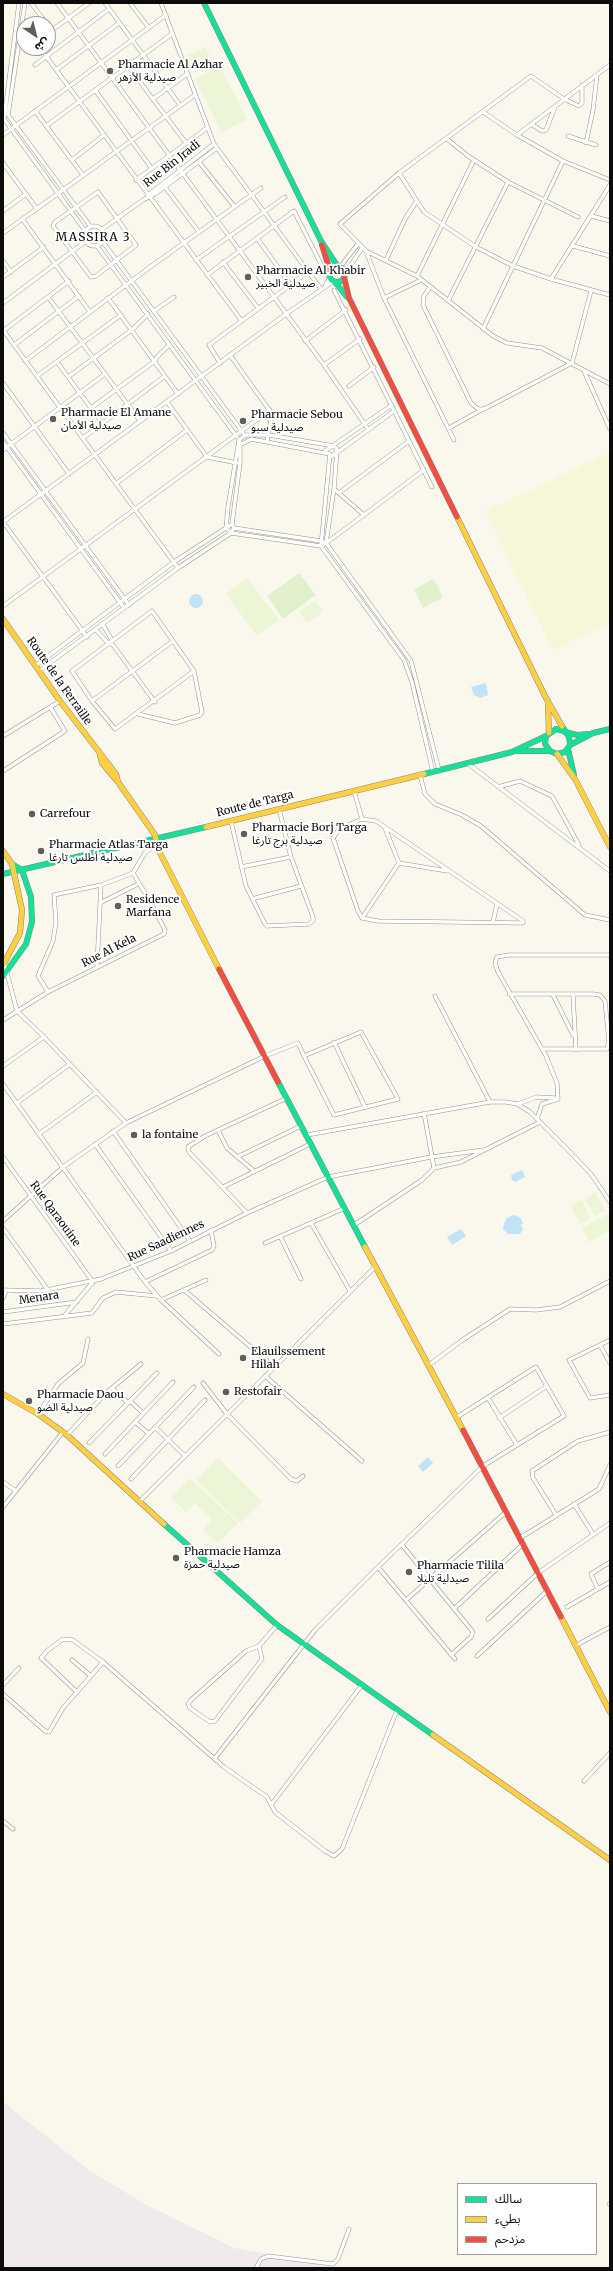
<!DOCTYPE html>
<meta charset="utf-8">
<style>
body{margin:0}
#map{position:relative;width:613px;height:2271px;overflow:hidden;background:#faf8ed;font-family:Merriweather,"Noto Sans Arabic",serif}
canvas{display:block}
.frame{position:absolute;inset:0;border:4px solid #0b0b0b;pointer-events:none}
.legend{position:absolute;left:457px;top:2183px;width:140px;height:72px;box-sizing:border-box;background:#fff;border:1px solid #9d9d9d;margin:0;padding:5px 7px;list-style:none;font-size:12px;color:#0b0b0b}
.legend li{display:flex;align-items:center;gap:8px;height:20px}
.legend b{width:20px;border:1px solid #9d9d9d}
.north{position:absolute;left:16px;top:16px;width:40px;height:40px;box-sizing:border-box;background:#fff;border:1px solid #9d9d9d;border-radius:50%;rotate:145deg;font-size:11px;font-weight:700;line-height:16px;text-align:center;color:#0b0b0b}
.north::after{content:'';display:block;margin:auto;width:14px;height:18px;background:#5f5e5a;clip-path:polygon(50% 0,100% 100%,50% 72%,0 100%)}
</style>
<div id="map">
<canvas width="613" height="2271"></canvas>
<div class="frame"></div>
<ul class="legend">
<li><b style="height:5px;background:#16e098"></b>سالك</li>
<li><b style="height:5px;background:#ffcf43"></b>بطيء</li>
<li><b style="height:5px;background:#f24e42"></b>مزدحم</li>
</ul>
<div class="north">ش</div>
</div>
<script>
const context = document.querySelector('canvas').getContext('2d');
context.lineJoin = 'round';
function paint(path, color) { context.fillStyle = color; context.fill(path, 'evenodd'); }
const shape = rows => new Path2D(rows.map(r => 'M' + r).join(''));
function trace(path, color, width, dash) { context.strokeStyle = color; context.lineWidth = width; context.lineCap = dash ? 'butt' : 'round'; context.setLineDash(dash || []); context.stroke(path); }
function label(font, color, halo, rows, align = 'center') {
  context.font = font + ' Merriweather,"Noto Sans Arabic",serif'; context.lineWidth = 4; context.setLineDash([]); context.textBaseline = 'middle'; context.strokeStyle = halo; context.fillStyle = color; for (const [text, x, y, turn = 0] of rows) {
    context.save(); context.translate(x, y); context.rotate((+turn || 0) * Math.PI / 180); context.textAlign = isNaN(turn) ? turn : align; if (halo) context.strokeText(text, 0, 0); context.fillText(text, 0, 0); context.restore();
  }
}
paint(shape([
 [3,2102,89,2170,143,2203,234,2248,306,2261,328,2268,3,2268]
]), '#f1eaec');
paint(shape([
 [610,452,610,623,552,650,486,511]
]), '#f8f6d8');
paint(shape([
 [299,573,316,595,283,619,267,596],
 [434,579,443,597,423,608,414,589]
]), '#e1f1cb');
paint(shape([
 [205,47,210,56,193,65,188,55],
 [220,66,247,119,222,133,195,79],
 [247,578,279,620,257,636,226,594],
 [315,601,324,611,307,623,299,612],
 [595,1193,605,1210,595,1216,585,1199],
 [582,1200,591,1219,580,1224,571,1206],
 [608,1214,610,1217,610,1230,589,1242,582,1228],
 [218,1458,262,1501,240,1523,196,1481],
 [190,1478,238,1523,218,1543,203,1530,212,1519,195,1503,186,1512,171,1498]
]), '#ecf5d6');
paint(shape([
 '189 601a7 7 0 1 1 14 0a7 7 0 1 1-14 0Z',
 [486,683,488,695,480,698,474,695,471,687],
 [522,1170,525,1177,515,1182,512,1180,511,1175],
 [514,1215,520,1217,523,1223,521,1225,523,1229,520,1234,508,1234,503,1229,504,1223,507,1218],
 [461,1229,466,1236,452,1245,447,1237],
 [428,1457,433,1463,423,1472,418,1466]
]), '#c2e2f6');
const street = shape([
 [19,3,4,119,86,232],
 [25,3,8,115,91,227],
 [31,3,47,24],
 [57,3,324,365,368,429],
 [105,3,180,105],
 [130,3,149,28],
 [161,3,214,144,321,289],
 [48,33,89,3],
 [40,48,241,320],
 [35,65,109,9],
 [128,66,186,143],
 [56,70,119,23],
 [582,85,582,103,579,106,564,99,531,76,399,173,340,224,366,251,417,276,493,336,507,343,542,348,610,384],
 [95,90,152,169],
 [153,99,187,74],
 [35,111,83,175],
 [483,112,517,135,563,161,610,180],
 [531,124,542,131,546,130,555,107],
 [46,126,172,34],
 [3,135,166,15],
 [517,135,610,65],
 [568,136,596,145],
 [447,139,468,156,508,182,578,217],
 [586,143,593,110,597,75],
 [72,160,104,135],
 [199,162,234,206],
 [3,163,37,209],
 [399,173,424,212,476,247,513,266,551,279,610,295],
 [136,180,207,128],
 [165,187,199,232],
 [98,192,136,245,96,276,91,277,53,226,55,222,98,192],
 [147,196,214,144],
 [3,211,26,194],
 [592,216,610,221],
 [23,220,90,312],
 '84 236a10 10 0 1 1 20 0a10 10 0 1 1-20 0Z',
 [101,230,143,200,155,194,217,148],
 [3,233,195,95],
 [257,238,290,284],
 [103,242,243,433],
 [97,246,237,437],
 [573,246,610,256],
 [366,251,384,298,454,440],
 [196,260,285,197],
 [386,260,405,219,416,202],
 [3,261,11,272],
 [223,262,258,308],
 [340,267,358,244],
 [345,274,362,248],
 [207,275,294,211,322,266,310,274],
 [417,276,474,160],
 [3,277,44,247],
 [551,279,610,185],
 [325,286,330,277],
 [430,287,424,296,423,305,471,403,478,409,484,409,572,363,591,291],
 [334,290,432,487],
 [48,297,140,421],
 [108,298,178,394],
 [384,298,421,280],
 [448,301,508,182],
 [3,303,86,241],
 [154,311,174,297],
 [483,329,563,161],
 [3,330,178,568],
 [3,331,69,281],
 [305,341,346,310],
 [14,345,79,296],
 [230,355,272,414,267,441],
 [25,361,150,267,261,188],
 [57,362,102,423],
 [220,363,209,345,308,272],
 [324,365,360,339],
 [584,371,610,429],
 [37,376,121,315],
 [68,377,133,329,148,314],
 [3,383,69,474],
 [349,386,374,367],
 [167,402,207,457,237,463],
 [91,408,155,361,157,357,169,345],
 [449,428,483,409],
 [3,433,129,605],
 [83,438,165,376],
 [3,442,124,608],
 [242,444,251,439,330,454,321,546,404,660,412,682,433,772],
 [3,450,105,374],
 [325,451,392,405],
 [331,457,394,411],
 [117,483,187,430],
 [334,489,364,515],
 [340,492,409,441],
 [3,522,286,314,334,281],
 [3,522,87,637],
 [234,528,321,541,326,543,411,661,439,770],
 [234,528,232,524,240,463,240,442],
 [326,543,334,489,337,449,334,446,269,435,245,435,239,440,228,507,226,528,231,533,321,546,326,543,364,515,424,470],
 [3,606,270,410],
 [152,611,194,671,115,729,92,701,72,671,152,611],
 [103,625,112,640],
 [96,630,108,643,113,645,155,702],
 [35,666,174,562,232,524],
 [39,671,178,568,231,533,234,528],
 [92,701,173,641],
 [138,714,175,723,200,715,202,712,194,671],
 [3,736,60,701],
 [467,763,610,871],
 [3,771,65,731,50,707],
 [420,775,425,794,435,804,462,815,481,826,585,915,610,920],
 [498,787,520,781,552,796,579,845],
 [354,791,362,819],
 [362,819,376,821,523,921,523,923,378,921,362,918,358,911,333,838,339,829,362,819],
 [231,821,246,886,265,924,267,926,309,924,313,921,313,917,291,857,279,809],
 [385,828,399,863,447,871],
 [241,867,291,857],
 [252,899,301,886],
 [100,903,138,884],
 [362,918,399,863],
 [493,922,497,904],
 [4,962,17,1011,44,1037,126,1123],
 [97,966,101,885],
 [48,992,38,976,53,941,56,922,54,895,101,885,133,873,145,853,157,844],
 [509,994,593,994,600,995,605,1001,609,1041,607,1049,542,1049],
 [553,995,573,1035],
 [573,995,576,1050],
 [435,996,490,1102],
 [3,1020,48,992,164,934,165,930,152,905,133,873],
 [334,1042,365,1107],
 [3,1066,44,1037],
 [3,1084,145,1282,161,1300,219,1354],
 [17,1103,70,1064],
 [518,1104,536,1097,555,1098],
 [424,1113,434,1168],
 [537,1119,542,1104,558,1099,557,1083,546,1056,498,972,495,963,497,957,509,955,610,955],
 [218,1130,227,1148,254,1171],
 [113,1131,190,1241],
 [39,1134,97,1092],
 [307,1135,490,1102,506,1102,517,1104,530,1112,569,1151,591,1174,610,1202],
 [95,1144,171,1251],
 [3,1157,93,1282],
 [237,1157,301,1126],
 [223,1187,310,1144],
 [247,1213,189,1152,188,1147,205,1136,287,1098],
 [3,1221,63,1167,126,1123,265,1056,298,1043,304,1056,334,1115,398,1099,361,1032,304,1056],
 [311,1223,350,1291],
 [354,1225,422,1180,434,1168,461,1162,540,1122],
 [3,1228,48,1290],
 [280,1236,301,1279],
 [265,1243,345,1208],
 [145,1282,212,1250,214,1246,211,1230],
 [3,1290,41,1291,101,1279,171,1251,247,1213,328,1177,431,1157,484,1150],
 [184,1290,274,1367],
 [3,1298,6,1291],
 [161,1300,206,1280],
 [3,1312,77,1302],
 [65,1315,93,1282],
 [3,1324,92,1313,103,1298,116,1292,157,1296],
 [610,1340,569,1360,590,1398,610,1395],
 [600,1345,610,1363],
 [429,1365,461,1341,510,1309,536,1310,560,1307,610,1281],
 [265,1376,362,1461],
 [203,1383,227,1414,291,1479,297,1481,303,1476],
 [112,1388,128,1403],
 [488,1398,517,1445],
 [130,1401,143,1413],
 [38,1414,58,1384,83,1363,88,1339],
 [499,1418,547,1386],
 [135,1422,149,1434],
 [155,1427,185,1456],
 [67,1435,107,1392,141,1364],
 [89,1443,157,1373],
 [105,1454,173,1382],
 [118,1466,194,1387],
 [131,1479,205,1400],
 [3,1482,16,1491],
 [140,1501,376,1266],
 [574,1504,593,1534],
 [3,1507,63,1432],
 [556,1515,533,1478,532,1471,578,1441,610,1432],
 [520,1538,599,1489,610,1465],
 [402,1545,473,1632,471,1637,451,1655],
 [378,1567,455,1659],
 [598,1589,591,1574,610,1562],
 [406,1600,506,1512],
 [567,1607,610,1582],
 [455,1608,523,1544],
 [488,1619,538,1573,610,1523],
 [259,1646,262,1659,215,1721,210,1722,190,1708,188,1704,191,1700,246,1651,259,1646,277,1625],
 [575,1646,610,1627],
 [477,1656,547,1591],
 [72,1660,91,1676],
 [3,1685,19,1668],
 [77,1692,41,1658,48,1650,63,1639,73,1640,103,1662,224,1767,267,1797,275,1812,325,1851,334,1856,342,1849,397,1710],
 [3,1694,45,1731,49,1732,63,1708,103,1662],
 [215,1758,315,1630,378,1567,483,1466,564,1416,536,1367,457,1417],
 [584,1781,610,1753],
 [271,1805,362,1685],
 [3,1821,13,1829],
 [609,2204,610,2204],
 [256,2268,261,2259,268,2256,333,2264,338,2259,349,2229]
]);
const fast = shape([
 [204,3,321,241,338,267],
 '329 274a8 8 0 1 1 16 0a8 8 0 1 1-16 0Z',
 [335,282,347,297],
 [562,726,569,737,570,745,565,752,557,754,550,751,545,744,546,736,556,729,564,731],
 [565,732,577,735,588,734],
 [570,745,593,733,610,729],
 [568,749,574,775],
 [517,751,550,751],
 [424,774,512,752,546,736],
 [3,874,206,827],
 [3,976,26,944,32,922,31,897,22,870,12,864],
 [278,1082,365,1247],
 [164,1524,277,1625,433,1735]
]);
const slow = shape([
 [457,517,546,698,562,726],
 [3,619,60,701,116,774,118,782],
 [548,706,549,733],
 [557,754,575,779,610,847],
 [100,755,102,763,118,782,155,835,158,849,219,969],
 [206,827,424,774],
 [3,851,12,864,22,910,20,933,3,965],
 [365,1247,463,1430],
 [3,1394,38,1414,67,1435,164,1524],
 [561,1617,610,1712],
 [433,1735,610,1860]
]);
const jam = shape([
 [322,245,330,271],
 [344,277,349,298,457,517],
 [219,969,278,1082],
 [463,1430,561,1617]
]);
trace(street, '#93928d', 4.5);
trace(fast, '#898883', 6);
trace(slow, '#898883', 6);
trace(jam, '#898883', 6);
trace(street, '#fefefc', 3.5);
trace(fast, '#16e098', 5);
trace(slow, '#ffcf43', 5);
trace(jam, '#f24e42', 5);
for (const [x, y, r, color] of [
 [110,71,4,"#5f5e5a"],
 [248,277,4,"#5f5e5a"],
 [53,419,4,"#5f5e5a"],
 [243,421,4,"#5f5e5a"],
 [32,814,4,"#5f5e5a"],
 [244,834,4,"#5f5e5a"],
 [41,851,4,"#5f5e5a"],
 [118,906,4,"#5f5e5a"],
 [134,1135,4,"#5f5e5a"],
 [243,1358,4,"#5f5e5a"],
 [226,1392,4,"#5f5e5a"],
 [29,1401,4,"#5f5e5a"],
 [176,1558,4,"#5f5e5a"],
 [409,1572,4,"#5f5e5a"]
]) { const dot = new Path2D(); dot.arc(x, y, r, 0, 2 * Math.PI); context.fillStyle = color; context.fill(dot); trace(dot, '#fff', 1.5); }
label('11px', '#0b0b0b', '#fff', [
 ["Pharmacie Al Azhar",118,65],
 ["صيدلية الأزهر",118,78],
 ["Pharmacie Al Khabir",256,271],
 ["صيدلية الخبير",256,284],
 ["Pharmacie El Amane",61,413],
 ["صيدلية الأمان",61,426],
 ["Pharmacie Sebou",251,415],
 ["صيدلية سبو",251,428],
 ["Carrefour",40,814],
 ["Pharmacie Borj Targa",252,828],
 ["صيدلية برج تارغا",252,841],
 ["Pharmacie Atlas Targa",49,845],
 ["صيدلية أطلس تارغا",49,858],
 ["Residence",126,900],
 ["Marfana",126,913],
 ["la fontaine",142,1135],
 ["Elauilssement",251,1352],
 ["Hilah",251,1365],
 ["Restofair",234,1392],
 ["Pharmacie Daou",37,1395],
 ["صيدلية الضو",37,1408],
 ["Pharmacie Hamza",184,1552],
 ["صيدلية حمزة",184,1565],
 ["Pharmacie Tilila",417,1566],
 ["صيدلية تليلا",417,1579]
], 'left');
label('11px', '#0b0b0b', '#fff', [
 ["Rue Bin Jradi",172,164,-38],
 ["Route de la Ferraille",59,681,55],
 ["Route de Targa",255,804,-14],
 ["Rue Al Kela",109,951,-27],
 ["Rue Qaraouine",55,1214,54],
 ["Rue Saadiennes",166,1241,-25],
 ["Menara",39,1298,-8]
]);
context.letterSpacing = '1px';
label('12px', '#0b0b0b', '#fff', [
 ["MASSIRA 3",93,238]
]);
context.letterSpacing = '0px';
</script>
